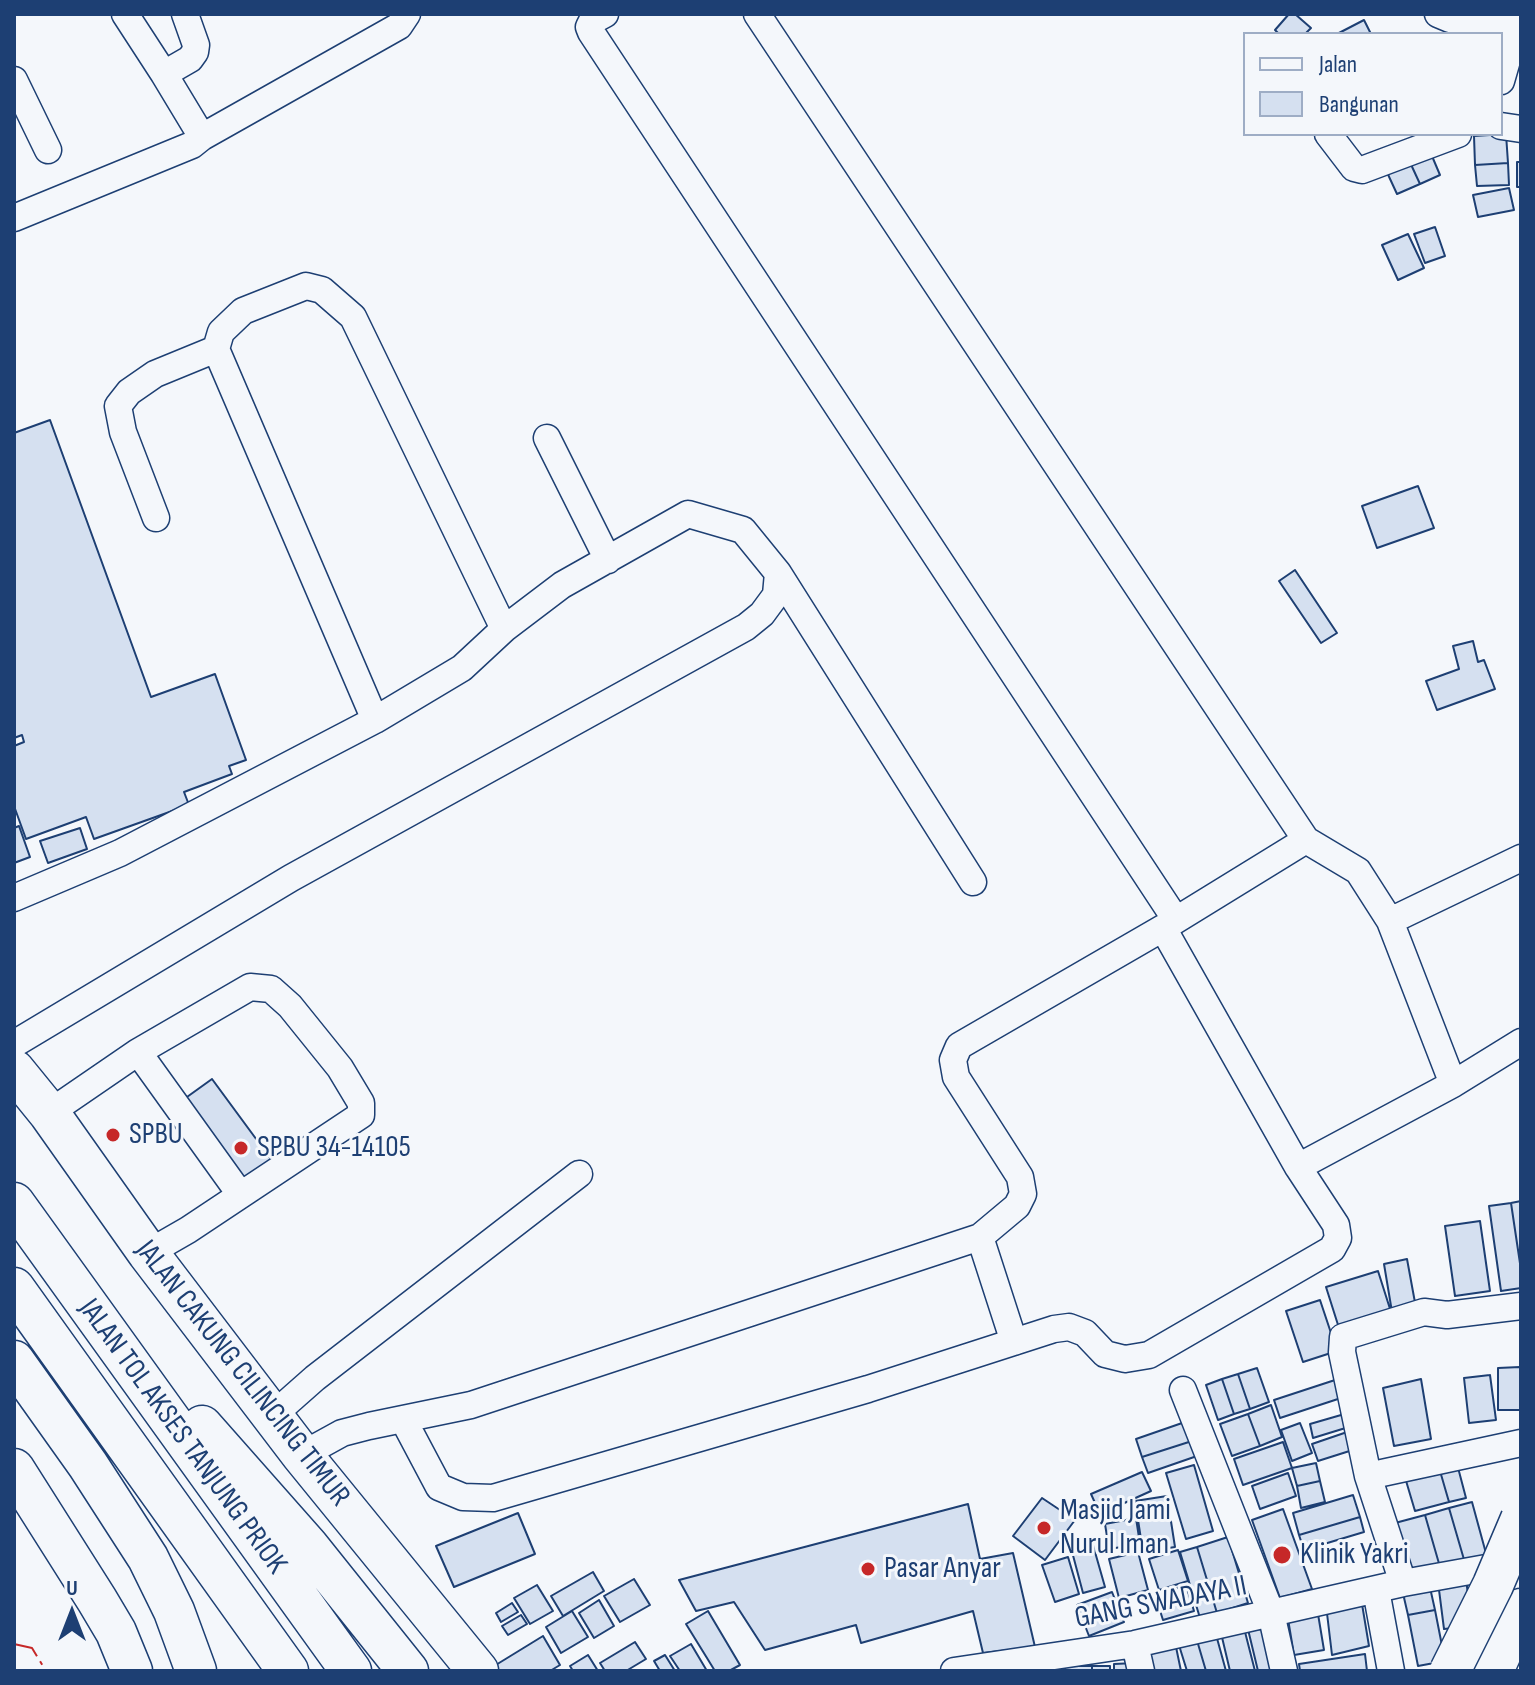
<!DOCTYPE html>
<style>
body{margin:0}
#map{position:relative;width:1535px;height:1685px;overflow:hidden;background:#f4f7fb;font-family:"Sofia Sans Condensed",sans-serif}
canvas{display:block}
.frame{position:absolute;inset:0;border:16px solid #1d3f73;pointer-events:none}
.legend{position:absolute;left:1243px;top:32px;width:260px;height:104px;box-sizing:border-box;background:#f4f7fb;border:2px solid #9eadc5;margin:0;padding:10px 14px;list-style:none;font-size:24px;color:#1d3f73}
.legend li{display:flex;align-items:center;gap:16px;height:40px}
.legend b{width:40px;border:2px solid #9eadc5}
.north{position:absolute;left:32px;top:1573px;width:80px;height:80px;-webkit-text-stroke:6px #f4f7fb;paint-order:stroke;rotate:0deg;font-size:22px;font-weight:700;line-height:32px;text-align:center;color:#1d3f73}
.north::after{content:'';display:block;margin:auto;width:28px;height:36px;background:#1d3f73;clip-path:polygon(50% 0,100% 100%,50% 72%,0 100%)}
</style>
<div id="map">
<canvas width="1535" height="1685"></canvas>
<div class="frame"></div>
<ul class="legend">
<li><b style="height:10px;background:#f4f7fb"></b>Jalan</li>
<li><b style="height:22px;background:#d5e0f0"></b>Bangunan</li>
</ul>
<div class="north">U</div>
</div>
<script>
const context = document.querySelector('canvas').getContext('2d');
context.lineJoin = 'round';
function paint(path, color) { context.fillStyle = color; context.fill(path, 'evenodd'); }
const shape = rows => new Path2D(rows.map(r => 'M' + r).join(''));
function trace(path, color, width, dash) { context.strokeStyle = color; context.lineWidth = width; context.lineCap = dash ? 'butt' : 'round'; context.setLineDash(dash || []); context.stroke(path); }
function label(font, color, halo, rows, align = 'center') {
  context.font = font + ' "Sofia Sans Condensed",sans-serif'; context.lineWidth = 6; context.setLineDash([]); context.textBaseline = 'middle'; context.strokeStyle = halo; context.fillStyle = color; for (const [text, x, y, turn = 0] of rows) {
    context.save(); context.translate(x, y); context.rotate((+turn || 0) * Math.PI / 180); context.textAlign = isNaN(turn) ? turn : align; if (halo) context.strokeText(text, 0, 0); context.fillText(text, 0, 0); context.restore();
  }
}
const building = shape([
 [1289,14,1295,14,1311,28,1305,34,1279,34,1275,30,1289,14],
 [1364,20,1371,34,1337,34,1364,20],
 [1506,134,1508,163,1475,165,1474,136,1506,134],
 [1429,149,1440,175,1420,184,1408,158,1429,149],
 [1408,158,1420,184,1397,194,1385,168,1408,158],
 [1517,162,1521,162,1521,187,1517,187,1517,162],
 [1508,163,1509,185,1477,186,1475,165,1508,163],
 [1509,188,1514,210,1478,217,1473,195,1509,188],
 [1435,227,1445,256,1425,263,1414,234,1435,227],
 [1408,234,1424,268,1398,280,1382,245,1408,234],
 [50,420,151,697,215,674,246,760,229,766,232,774,184,792,189,805,94,839,86,817,26,839,14,806,14,746,24,742,22,735,14,738,14,433,50,420],
 [1418,486,1434,528,1377,548,1362,506,1418,486],
 [1295,570,1337,633,1321,643,1279,581,1295,570],
 [1473,641,1478,662,1484,660,1495,689,1437,710,1426,681,1459,669,1453,646,1473,641],
 [19,826,30,857,14,863,14,828,19,826],
 [80,828,87,849,48,863,40,841,80,828],
 [212,1079,276,1166,244,1189,180,1102,212,1079],
 [1521,1201,1521,1270,1511,1203,1521,1201],
 [1511,1203,1521,1270,1521,1288,1501,1291,1489,1206,1511,1203],
 [1480,1221,1490,1291,1455,1296,1445,1226,1480,1221],
 [1407,1259,1416,1308,1392,1312,1384,1264,1407,1259],
 [1378,1271,1391,1312,1339,1328,1326,1287,1378,1271],
 [1320,1300,1337,1351,1303,1362,1286,1311,1320,1300],
 [1520,1367,1520,1410,1498,1410,1498,1368,1520,1367],
 [1257,1368,1269,1402,1250,1409,1238,1374,1257,1368],
 [1238,1374,1250,1409,1234,1414,1222,1379,1238,1374],
 [1490,1375,1496,1420,1469,1423,1464,1378,1490,1375],
 [1222,1379,1234,1414,1218,1420,1206,1385,1222,1379],
 [1421,1379,1431,1439,1394,1446,1383,1388,1421,1379],
 [1335,1380,1341,1398,1280,1418,1274,1400,1335,1380],
 [1271,1405,1282,1437,1260,1446,1248,1414,1271,1405],
 [1348,1413,1352,1426,1313,1438,1310,1424,1348,1413],
 [1248,1414,1260,1446,1232,1456,1220,1424,1248,1414],
 [1185,1422,1192,1441,1142,1457,1136,1439,1185,1422],
 [1300,1423,1312,1453,1292,1461,1281,1430,1300,1423],
 [1353,1430,1359,1448,1318,1461,1312,1444,1353,1430],
 [1192,1441,1197,1456,1148,1473,1142,1457,1192,1441],
 [1283,1442,1292,1468,1243,1485,1234,1459,1283,1442],
 [1456,1460,1466,1498,1449,1502,1438,1464,1456,1460],
 [1316,1463,1320,1481,1297,1486,1292,1468,1316,1463],
 [1438,1464,1449,1502,1415,1511,1404,1474,1438,1464],
 [1194,1465,1213,1531,1186,1539,1166,1473,1194,1465],
 [1142,1472,1151,1491,1100,1514,1091,1494,1142,1472],
 [1288,1473,1296,1496,1260,1509,1252,1486,1288,1473],
 [1320,1481,1325,1502,1301,1508,1297,1486,1320,1481],
 [1353,1495,1360,1517,1299,1535,1293,1513,1353,1495],
 [1167,1496,1170,1515,1138,1520,1135,1501,1167,1496],
 [1042,1498,1075,1520,1045,1560,1013,1536,1042,1498],
 [1472,1502,1487,1557,1465,1563,1449,1508,1472,1502],
 [968,1504,980,1559,1013,1553,1035,1647,983,1653,973,1611,861,1643,856,1625,765,1650,734,1602,696,1611,679,1580,968,1504],
 [1449,1508,1465,1563,1440,1567,1425,1515,1449,1508],
 [1283,1509,1312,1589,1280,1598,1252,1520,1283,1509],
 [518,1513,535,1554,454,1587,436,1546,518,1513],
 [1170,1515,1175,1547,1143,1552,1138,1520,1170,1515],
 [1425,1515,1440,1567,1408,1574,1395,1523,1425,1515],
 [1360,1517,1364,1532,1304,1550,1299,1535,1360,1517],
 [1136,1518,1140,1544,1109,1549,1105,1524,1136,1518],
 [1228,1537,1248,1603,1217,1613,1197,1547,1228,1537],
 [1091,1538,1105,1587,1083,1593,1070,1544,1091,1538],
 [1197,1547,1217,1613,1200,1618,1180,1552,1197,1547],
 [1178,1550,1188,1581,1159,1590,1149,1559,1178,1550],
 [1138,1552,1148,1590,1119,1598,1109,1559,1138,1552],
 [1068,1557,1079,1594,1055,1602,1042,1565,1068,1557],
 [593,1572,604,1591,563,1616,551,1596,593,1572],
 [634,1579,650,1605,620,1622,604,1596,634,1579],
 [1466,1579,1472,1626,1444,1629,1438,1582,1466,1579],
 [1429,1583,1435,1610,1408,1615,1402,1589,1429,1583],
 [537,1585,553,1611,530,1624,514,1598,537,1585],
 [1186,1585,1194,1611,1163,1620,1155,1595,1186,1585],
 [1112,1592,1124,1622,1089,1636,1077,1605,1112,1592],
 [1361,1598,1369,1646,1332,1655,1326,1605,1361,1598],
 [599,1600,614,1626,594,1638,579,1613,599,1600],
 [512,1603,518,1612,501,1622,496,1613,512,1603],
 [1317,1608,1324,1650,1294,1655,1287,1613,1317,1608],
 [1435,1610,1445,1661,1418,1666,1408,1615,1435,1610],
 [572,1611,588,1637,561,1653,546,1627,572,1611],
 [708,1611,740,1665,729,1671,715,1671,686,1624,708,1611],
 [521,1615,527,1624,508,1635,502,1626,521,1615],
 [1269,1615,1272,1671,1258,1671,1246,1621,1269,1615],
 [1244,1628,1255,1671,1230,1671,1221,1633,1244,1628],
 [1215,1631,1226,1671,1206,1671,1196,1637,1215,1631],
 [543,1636,560,1665,550,1671,486,1671,543,1636],
 [1196,1637,1206,1671,1187,1671,1178,1642,1196,1637],
 [635,1642,646,1659,626,1671,605,1671,600,1663,635,1642],
 [691,1644,707,1671,680,1671,670,1656,691,1644],
 [1176,1647,1181,1671,1146,1671,1143,1654,1176,1647],
 [1365,1654,1367,1671,1300,1671,1299,1664,1365,1654],
 [588,1655,598,1671,573,1671,570,1666,588,1655],
 [665,1655,675,1671,660,1671,654,1661,665,1655],
 [1135,1663,1136,1671,1114,1671,1114,1664,1135,1663],
 [1061,1666,1092,1666,1092,1671,1061,1671,1061,1666],
 [1092,1666,1110,1666,1110,1671,1092,1671,1092,1666]
]);
paint(building, '#d5e0f0');
trace(building, '#1d3f73', 2);
const minor = shape([
 [605,14,592,21,589,27,591,32,1176,920,1163,928],
 [757,14,1306,840,1358,871,1390,921,1521,858],
 [1438,14,1450,19,1521,28],
 [164,74,190,59,195,52,196,45,185,14],
 [14,80,48,150],
 [1501,81,1516,29],
 [1501,126,1521,129],
 [1328,134,1354,168,1362,170,1458,134],
 [202,137,399,26,407,14],
 [14,218,192,145,202,137,164,74,125,14],
 [547,438,608,560],
 [156,518,123,432,118,406,129,392,155,374,216,349],
 [778,573,973,882],
 [14,898,120,853,375,720,216,349,221,332,243,311,306,286,322,290,353,317,504,629],
 [1176,920,1306,840],
 [1390,921,1453,1084],
 [14,1044,291,878,746,627,762,614,776,595,778,573,743,530,688,514,562,585,504,629,462,668,375,720],
 [138,1052,240,1194],
 [49,1113,138,1052,250,987,271,989,290,1006,340,1068,361,1103,361,1115,188,1230,148,1253],
 [1298,1167,1453,1084,1521,1042],
 [980,1237,1014,1342],
 [1183,1390,1271,1613,1284,1671],
 [272,1416,315,1378,579,1174],
 [302,1455,342,1433,369,1426,471,1405,980,1237,1017,1206,1023,1194,1020,1177,956,1077,953,1060,959,1046,1163,928,1298,1167,1336,1225,1338,1238,1332,1249,1149,1355,1125,1359,1105,1354,1085,1333,1069,1327,1054,1329,868,1389,493,1498,463,1497,439,1487,403,1419],
 [1368,1476,1521,1443],
 [1403,1583,1368,1476,1342,1352,1343,1337,1424,1312,1447,1315,1521,1306],
 [1376,1590,1391,1671],
 [1135,1644,1141,1671],
 [954,1671,1135,1644,1403,1583,1514,1563]
]);
const highway = shape([
 [14,1070,49,1113,148,1253,302,1455,478,1671],
 [14,1203,351,1671],
 [14,1288,288,1671],
 [14,1361,88,1465,148,1558,174,1611,196,1671],
 [202,1426,308,1546,408,1671],
 [14,1469,97,1600,116,1632,132,1671],
 [1493,1671,1521,1609]
]);
trace(minor, '#1d3f73', 29);
trace(highway, '#1d3f73', 43);
trace(minor, '#f4f7fb', 26);
trace(highway, '#f4f7fb', 40);
const highwayBridge = shape([
 [1450,1671,1493,1585,1521,1519]
]);
trace(highwayBridge, '#1d3f73', 43, []);
trace(highwayBridge, '#f4f7fb', 40);
trace(shape([
 [14,1644,32,1648,46,1671]
]), '#c62828', 2, [28, 6, 4, 6]);
for (const [x, y, r, color] of [
 [113,1135,8,"#c62828"],
 [241,1148,8,"#c62828"],
 [1044,1528,8,"#c62828"],
 [1282,1555,10,"#c62828"],
 [868,1569,8,"#c62828"]
]) { const dot = new Path2D(); dot.arc(x, y, r, 0, 2 * Math.PI); context.fillStyle = color; context.fill(dot); trace(dot, '#f4f7fb', 3); }
label('30px', '#1d3f73', '#f4f7fb', [
 ["SPBU",129,1135],
 ["SPBU 34-14105",257,1148],
 ["Masjid Jami",1060,1511],
 ["Nurul Iman",1060,1545],
 ["Klinik Yakri",1300,1555],
 ["Pasar Anyar",884,1569]
], 'left');
label('30px', '#1d3f73', '#f4f7fb', [
 ["JALAN CAKUNG CILINCING TIMUR",242,1374,52],
 ["JALAN TOL AKSES TANJUNG PRIOK",182,1437,54],
 ["GANG SWADAYA II",1161,1603,-11]
]);
</script>
